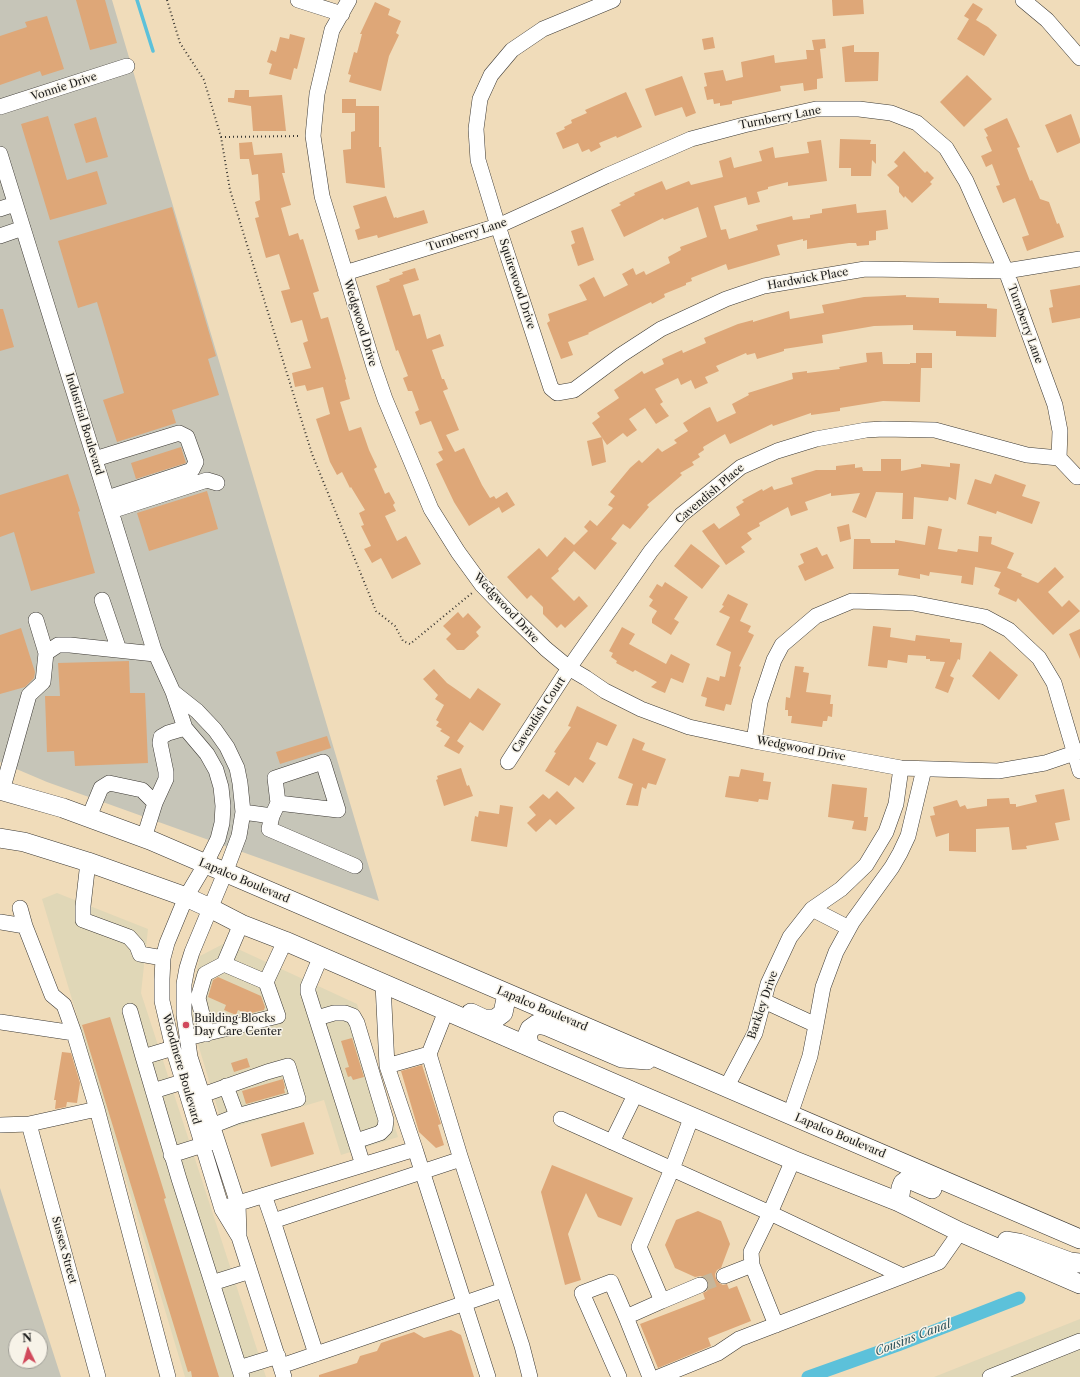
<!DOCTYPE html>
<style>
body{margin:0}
#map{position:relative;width:1080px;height:1377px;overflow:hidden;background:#f0dcba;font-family:"Libre Caslon Text",serif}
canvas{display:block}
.north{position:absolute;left:8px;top:1329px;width:40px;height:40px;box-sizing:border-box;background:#f7f3e8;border:1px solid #9f9d96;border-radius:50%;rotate:355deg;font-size:11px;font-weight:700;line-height:16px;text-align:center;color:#1c1c1c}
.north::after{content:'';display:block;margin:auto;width:14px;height:18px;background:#d1495b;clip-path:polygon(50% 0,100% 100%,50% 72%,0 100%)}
</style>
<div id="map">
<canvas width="1080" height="1377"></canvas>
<div class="north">N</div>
</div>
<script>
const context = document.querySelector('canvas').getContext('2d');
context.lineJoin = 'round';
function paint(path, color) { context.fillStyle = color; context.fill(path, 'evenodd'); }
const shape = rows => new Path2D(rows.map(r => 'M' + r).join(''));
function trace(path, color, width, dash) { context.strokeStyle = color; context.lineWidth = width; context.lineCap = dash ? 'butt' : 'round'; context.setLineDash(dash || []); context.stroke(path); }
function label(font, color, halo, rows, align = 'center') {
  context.font = font + ' "Libre Caslon Text",serif'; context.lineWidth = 3; context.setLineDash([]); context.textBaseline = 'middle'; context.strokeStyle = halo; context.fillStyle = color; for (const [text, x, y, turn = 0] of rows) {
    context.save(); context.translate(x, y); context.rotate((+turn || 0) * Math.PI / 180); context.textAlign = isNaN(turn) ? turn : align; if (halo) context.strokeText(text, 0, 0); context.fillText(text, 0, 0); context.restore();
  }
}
paint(shape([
 [57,893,148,929,141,993,266,1377,185,1377,42,899],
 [225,943,357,1004,398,1137,341,1155,324,1100,224,1130,191,1021,193,988,200,956],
 [1080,1319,1080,1377,934,1377]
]), '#e0d7b7');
paint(shape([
 [0,0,112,0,379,901,47,782,0,762],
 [0,1188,61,1377,0,1377],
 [16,1337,40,1337,40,1361,16,1361]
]), '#c6c5b8');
trace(shape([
 [137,0,153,51]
]), '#5cc1da', 3.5);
trace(shape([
 [808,1377,898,1345,1019,1298]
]), '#5cc1da', 13);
paint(shape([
 [76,0,105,0,117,43,90,50],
 [832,0,863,0,864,14,833,16],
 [375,2,390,9,388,15,401,21,396,33,399,35,389,56,381,91,349,82,351,75,348,74,354,52,357,53,362,34,360,34],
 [973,3,983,9,976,20,988,27,997,35,984,56,957,39,969,19,964,16],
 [47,16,64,69,42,76,40,71,0,85,0,36,27,27,25,22],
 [290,34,305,38,297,69,294,68,291,80,269,74,272,64,267,62,271,50,276,52,280,37,289,39],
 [713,37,715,48,704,50,702,39],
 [825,39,826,48,820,49,823,78,817,79,817,89,804,91,803,83,780,86,781,91,732,101,732,104,720,106,720,103,714,104,713,99,707,100,704,87,707,86,704,73,723,70,726,81,743,77,741,62,774,55,775,63,807,59,806,50,814,50,812,40],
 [854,45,854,52,879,52,878,81,845,82,842,47],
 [967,75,992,99,964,127,940,102],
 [682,76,696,113,686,117,682,107,655,116,645,89],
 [235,90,249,90,249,97,282,95,286,131,253,131,251,106,228,102,228,98,234,98],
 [626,92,642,127,617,138,616,136,599,143,601,147,591,152,589,149,582,152,578,143,563,149,556,133,565,129,564,127,572,123,571,120,587,113,585,110],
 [342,99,356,99,356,106,379,106,379,147,381,147,385,188,346,183,343,150,351,149,351,132,355,131,355,113,342,113],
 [1071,114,1080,139,1080,143,1057,153,1045,125],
 [48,116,67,180,97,171,107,204,50,220,21,124],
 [96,117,108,157,86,163,74,124],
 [1007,118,1020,147,1017,148,1030,181,1032,180,1040,199,1049,202,1057,224,1059,223,1064,237,1027,251,1022,237,1029,235,1015,198,1003,203,996,186,1000,185,992,164,986,167,981,156,992,151,986,137,988,136,984,129],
 [840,139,871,140,870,144,876,144,876,164,872,160,871,176,851,176,851,168,839,168],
 [821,140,827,181,788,186,788,182,768,187,768,189,757,192,760,202,748,205,746,197,714,206,721,230,726,229,729,239,758,230,756,225,792,216,793,220,810,218,810,215,822,213,822,209,856,204,857,213,886,210,888,229,876,231,876,240,869,241,869,245,857,246,856,243,849,243,807,249,807,240,803,241,803,239,777,245,780,255,728,270,726,264,691,278,692,281,686,283,686,285,664,294,665,297,652,304,651,302,588,333,589,334,568,342,573,355,561,359,547,323,550,321,548,314,587,300,579,285,594,277,604,297,628,285,622,274,633,268,636,275,644,271,646,275,670,263,668,257,681,250,680,247,707,237,698,207,664,220,663,218,624,237,611,210,621,205,619,203,635,195,634,193,662,181,666,190,689,181,691,185,723,177,719,161,731,157,734,168,762,161,759,151,773,147,775,158,809,153,807,142],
 [252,142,254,155,282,153,285,173,282,173,291,205,281,208,289,236,298,233,300,240,303,239,319,291,313,293,321,319,328,317,346,379,345,380,350,399,340,402,349,431,361,427,369,450,377,467,374,469,385,494,389,492,395,503,393,505,396,511,385,516,397,541,406,536,421,564,392,579,381,558,372,563,364,549,371,546,361,526,364,525,359,513,365,510,351,487,350,488,342,472,337,475,330,462,316,419,330,414,323,387,307,391,305,385,295,387,292,373,311,368,303,343,308,341,302,320,291,323,281,291,290,289,279,254,266,258,262,244,255,218,259,217,255,202,260,200,258,174,252,175,249,159,240,159,239,143],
 [904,151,925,173,927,171,934,178,930,182,932,184,912,203,905,196,904,198,899,192,899,187,887,175,898,166,894,162],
 [386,196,394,218,396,217,397,218,424,210,428,223,378,238,377,235,358,240,355,230,360,228,353,206],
 [172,207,216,356,208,359,219,395,172,410,176,423,117,442,103,400,124,393,97,302,78,308,58,241],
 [583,227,594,260,578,266,571,245,575,243,571,231],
 [415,268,419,280,403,285,413,316,420,314,427,339,440,334,444,346,432,350,442,379,444,379,448,389,443,391,459,430,446,435,455,452,464,448,482,485,490,498,494,496,496,499,507,492,515,505,502,513,499,507,469,526,454,502,436,464,443,460,438,452,443,450,431,421,420,425,415,412,419,410,412,391,408,391,403,378,408,376,398,350,396,351,376,286,390,281,389,279,403,274,402,272],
 [1080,285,1080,318,1052,323,1049,308,1053,307,1050,290],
 [906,295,906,297,939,298,939,303,987,304,987,308,997,309,996,337,956,336,956,331,913,330,913,325,874,326,822,335,823,343,784,349,784,351,757,359,755,353,747,355,746,353,716,366,719,371,705,377,708,383,695,389,691,380,681,385,678,378,655,389,663,402,660,404,669,416,656,424,645,408,629,419,637,430,627,437,623,433,607,445,592,423,600,417,597,413,619,398,614,390,642,371,644,374,664,364,662,359,682,350,683,353,706,343,704,338,738,324,753,320,753,322,789,311,790,319,824,313,822,305,864,297],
 [0,309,3,309,14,347,0,351],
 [882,352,883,364,910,364,910,363,916,363,916,353,932,353,932,368,921,368,920,402,883,401,840,408,840,411,811,415,811,413,773,426,772,424,730,444,725,434,703,447,704,450,698,454,700,457,692,462,694,465,680,473,682,475,647,505,649,507,630,529,623,524,611,539,617,543,595,570,574,551,558,569,559,571,551,578,574,601,579,596,588,606,565,628,561,624,557,628,543,614,543,607,531,595,527,599,507,577,539,548,547,557,565,537,574,545,588,531,584,527,590,520,597,526,613,508,608,505,615,496,610,492,630,468,639,460,642,463,658,448,662,452,677,443,674,440,688,431,683,423,705,409,710,407,717,422,736,413,732,404,749,395,748,393,793,379,792,373,807,371,807,373,840,369,839,367,867,362,866,353],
 [602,437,606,462,592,466,587,441],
 [181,447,186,463,136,479,131,463],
 [881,459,901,459,901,471,921,467,921,464,950,467,950,463,960,464,956,500,949,497,948,501,914,497,913,519,902,519,903,493,876,492,866,518,852,512,860,493,831,496,831,493,805,502,808,510,791,516,788,507,759,523,760,526,747,533,752,539,741,547,745,552,726,565,702,531,714,523,719,529,740,515,736,507,744,502,742,500,762,489,763,491,772,486,774,490,793,484,791,478,816,470,836,470,836,466,855,464,855,468,862,467,863,471,881,471],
 [68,474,80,511,78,512,95,573,31,591,14,532,0,537,0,495],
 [995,474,1026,485,1022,496,1040,502,1032,524,997,511,996,514,967,504,975,479,991,484],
 [207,491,218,529,149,551,137,513],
 [849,524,851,539,840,542,837,527],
 [928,526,942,529,938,549,957,552,958,549,978,552,979,536,992,537,991,544,1014,553,1007,568,1022,574,1021,576,1038,583,1055,567,1064,577,1048,592,1062,607,1069,600,1080,611,1053,635,1018,598,1016,602,998,594,1000,589,994,586,1001,572,975,567,973,585,961,583,962,576,930,572,929,576,920,574,920,579,898,575,899,569,853,569,854,539,870,539,871,543,895,543,895,540,925,545],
 [691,544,720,566,702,589,674,566],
 [817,547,822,556,827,554,834,568,805,581,798,566,804,563,800,554],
 [665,582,688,597,674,619,679,622,671,635,652,623,652,619,657,611,649,606,653,600,649,597,657,584,662,587],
 [728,594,748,604,740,621,751,626,748,632,754,635,739,666,741,667,731,705,726,704,724,711,705,706,707,698,701,696,707,677,719,681,720,676,725,677,731,652,716,645,730,617,719,612,724,606,722,605],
 [458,612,463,618,468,613,481,627,476,632,479,636,464,650,457,650,446,639,451,634,443,626],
 [873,626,891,628,890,637,915,641,916,635,950,639,950,642,962,643,960,660,958,659,950,676,954,678,948,693,935,688,945,662,930,661,930,659,926,659,926,656,908,655,907,663,888,660,887,668,868,666],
 [622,627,635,634,629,644,666,664,671,654,690,664,683,683,671,678,665,693,651,687,657,682,635,670,633,672,616,663,617,661,611,657,613,653,609,651],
 [21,628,35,672,34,678,25,687,0,694,0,635],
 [1080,629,1080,659,1069,634],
 [990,651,1018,675,999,700,972,676],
 [129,661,130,693,145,693,148,763,75,766,74,751,47,752,45,696,60,696,58,663],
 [795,666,804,667,803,672,809,673,806,692,831,695,830,704,833,704,832,717,828,716,827,721,823,721,822,727,791,723,792,716,788,716,788,710,785,710,786,697,790,698],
 [434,669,447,683,470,699,478,688,501,704,483,731,470,722,457,741,464,746,459,754,444,746,450,737,440,731,442,729,436,726,439,722,436,720,444,705,435,699,438,695,423,679],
 [577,706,617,725,607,746,597,742,589,759,596,763,583,783,575,777,569,786,545,771,556,753,554,752,571,727,568,726],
 [327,736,331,748,280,764,276,752],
 [633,738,645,743,642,750,666,759,656,785,648,783,646,789,642,787,638,806,626,805,633,784,618,778],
 [461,768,467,786,469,785,473,796,444,806,436,780,438,779,437,776],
 [741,769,764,773,763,781,771,782,768,800,759,799,758,802,725,797,729,776,739,777],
 [832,784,867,788,864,817,868,817,866,831,852,829,854,821,828,817],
 [1064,789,1070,820,1055,823,1059,840,1026,846,1027,849,1012,850,1009,827,976,829,976,852,949,851,949,833,936,837,930,816,935,815,933,807,957,800,960,807,965,805,967,809,987,806,987,799,1009,798,1010,804,1016,804,1016,807,1037,802,1035,795],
 [557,791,575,808,556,825,550,819,536,832,527,823,536,815,529,807,543,794,549,799],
 [500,805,513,807,507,847,471,841,475,816,478,817,479,811,499,814],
 [218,977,261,996,265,1007,264,1010,247,1014,238,1010,236,1015,224,1010,226,1005,208,997,213,980],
 [110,1017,166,1198,164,1199,219,1377,192,1377,191,1371,188,1372,82,1025],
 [352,1038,364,1077,353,1080,351,1076,348,1077,345,1068,349,1067,341,1041],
 [62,1052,71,1053,80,1083,77,1103,67,1102,66,1107,55,1109,56,1100,54,1100],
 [247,1058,250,1067,234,1072,231,1063],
 [422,1065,441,1124,438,1125,444,1145,436,1148,419,1132,401,1071],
 [283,1079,285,1088,284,1089,285,1093,246,1104,242,1091],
 [304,1122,314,1154,271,1167,261,1134],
 [552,1165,633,1198,621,1226,598,1217,586,1193,568,1234,581,1280,565,1285,541,1192],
 [698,1211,721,1221,730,1244,721,1268,717,1270,715,1274,716,1279,719,1283,723,1285,727,1284,729,1289,737,1286,751,1321,708,1338,711,1346,658,1368,640,1324,705,1299,703,1293,707,1291,709,1286,708,1281,705,1278,701,1276,695,1277,675,1268,665,1245,676,1220],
 [451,1330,461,1335,474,1377,319,1377,319,1375,357,1363,360,1356,377,1351,381,1343,414,1332,424,1338]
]), '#dea778');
trace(shape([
 [700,1285,724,1276]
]), '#c6b69a', 15, [15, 8]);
const minor = shape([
 [298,0,342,14],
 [349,0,332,30,317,94,313,136,322,196,374,367,385,399,431,509,458,552,482,585,507,611,546,649,569,668,586,678,605,691,641,709,689,727,754,741,901,768,998,771,1045,763,1080,751],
 [613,0,543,29,512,50,491,75,480,99,476,129,478,160,498,226,551,388,557,393,574,390,621,355,661,329,726,299,764,286,865,269,1006,271,1080,259],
 [1023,0,1047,20,1080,58],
 [0,107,127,66],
 [0,154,154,650,173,692,185,728,207,754,216,770,221,787,223,806,222,823,218,839,205,865,186,897,167,943,163,958,162,979,162,1001,173,1048,222,1209,239,1237,284,1377],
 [0,209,15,204],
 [0,236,23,228],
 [345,273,498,226,553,201,606,176,691,139,744,125,816,109,859,109,891,113,917,123,946,148,966,181,1006,271,1055,405,1060,431,1059,458],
 [1059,458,1077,477],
 [95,459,179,433,187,437,196,462,192,470,107,498],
 [111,511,207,480,217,483],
 [102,600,119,650],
 [36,620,46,653],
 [173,692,197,711,215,730,227,747,237,768,240,783,243,812,239,836,225,873,192,952,187,968,184,984,184,1015,190,1057,238,1204,239,1235],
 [754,741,760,702,774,660,782,645,816,616,852,601,913,603,985,617,1009,630,1039,658,1054,683,1080,771],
 [508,762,569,668,651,551,681,515,741,467,777,451,816,439,866,430,883,429,935,430,1027,455,1059,458],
 [2,791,29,695,43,682,46,653,58,645,70,645,155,654],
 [155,803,166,779,166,772,160,743,161,737,168,733,185,728],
 [243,812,272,816,278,803,275,778,323,762,338,810,278,803],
 [272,816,269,829,355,866],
 [89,817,101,788,109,783,142,790,155,803,144,838],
 [88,862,83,906,83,920,129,937,137,946,140,954,163,958],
 [20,908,25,926,52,995,64,1005,74,1033,97,1109,168,1377],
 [812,909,849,928],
 [0,922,25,926],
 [321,956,308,987,308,992,363,1165],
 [224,964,266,982],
 [764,1001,816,1025],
 [130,1011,143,1057],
 [317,1018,334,1013,345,1013,353,1016,357,1023,386,1120,385,1128,380,1133,356,1141],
 [0,1022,74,1033],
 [207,1034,198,998,205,974,224,964,241,924],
 [187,1038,278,1016,266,982,285,941],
 [173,1048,143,1057,179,1179,242,1377],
 [429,1054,446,1011],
 [387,1066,429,1054,460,1156,522,1346,530,1377],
 [226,1086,237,1116],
 [726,1088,755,1033,768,984,790,937,812,909,841,889,866,865,886,832,896,804,901,768],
 [153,1091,192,1079],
 [194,1098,267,1072,288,1066,298,1099,237,1116,204,1129],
 [790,1115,810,1056,816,1025,823,987,836,952,853,921,892,867,900,853,908,836,924,769],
 [561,1119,770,1213,903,1276,939,1262,960,1232],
 [29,1124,98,1377],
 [0,1125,29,1124,97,1109],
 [612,1142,636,1093],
 [415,1149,488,1377],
 [171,1155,212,1142],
 [264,1195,273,1221,461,1159],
 [229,1206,415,1149,387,1066,383,984],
 [273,1221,316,1354],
 [752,1265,776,1325],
 [724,1276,752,1265,751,1252,770,1213,793,1160],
 [212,1283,250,1271],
 [662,1301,700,1285],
 [281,1366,503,1290],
 [239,1368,278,1356],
 [619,1377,582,1293,611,1282,626,1317],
 [650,1377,626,1317,662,1301,639,1247,672,1169,692,1116],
 [659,1377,718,1353,739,1339,903,1276],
 [990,1377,1080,1341]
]);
const major = shape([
 [0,790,63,808,150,840,1080,1239],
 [0,838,24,842,88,862,186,897,210,908,241,924,285,941,636,1093,793,1160,899,1202,960,1232,1080,1284],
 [471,1013,484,1019,495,1019,503,1013,507,994],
 [530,1047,527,1036,530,1029,537,1024,547,1026,622,1058,647,1060],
 [899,1202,901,1188,903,1183,907,1180,911,1180,932,1189],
 [1007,1241,1019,1243,1070,1262,1080,1263]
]);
trace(minor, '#3c3934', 16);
trace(major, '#3c3934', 20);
trace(shape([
 [167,0,180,43,204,80,221,137,230,190,312,454,376,611,395,626,403,641,410,644,472,593],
 [221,137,300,136]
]), '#3c3934', 2, [1, 3]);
trace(minor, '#fff', 15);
trace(major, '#fff', 19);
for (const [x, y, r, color] of [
 [186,1025,4,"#d1495b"]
]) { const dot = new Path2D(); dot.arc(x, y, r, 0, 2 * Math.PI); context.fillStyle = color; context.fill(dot); trace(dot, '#f7f3e8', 1.5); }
label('11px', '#1c1c1c', '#f7f3e8', [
 ["Vonnie Drive",64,87,-18],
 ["Turnberry Lane",780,118,-11],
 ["Turnberry Lane",467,235,-18],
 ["Hardwick Place",808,279,-10],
 ["Squirewood Drive",517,284,72],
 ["Wedgwood Drive",360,323,73],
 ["Turnberry Lane",1025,324,70],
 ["Industrial Boulevard",84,424,73],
 ["Cavendish Place",710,494,-40],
 ["Wedgwood Drive",506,608,47],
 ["Cavendish Court",539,715,-57],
 ["Wedgwood Drive",801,749,11],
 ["Lapalco Boulevard",244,881,23],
 ["Barkley Drive",763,1005,-71],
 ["Lapalco Boulevard",542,1009,23],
 ["Woodmere Boulevard",181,1069,74],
 ["Lapalco Boulevard",840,1136,23],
 ["Sussex Street",64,1250,75]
]);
label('11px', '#1c1c1c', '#f7f3e8', [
 ["Building Blocks",194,1019],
 ["Day Care Center",194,1032]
], 'left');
label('italic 12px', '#32565e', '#f7f3e8', [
 ["Cousins Canal",913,1338,-21]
]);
</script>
